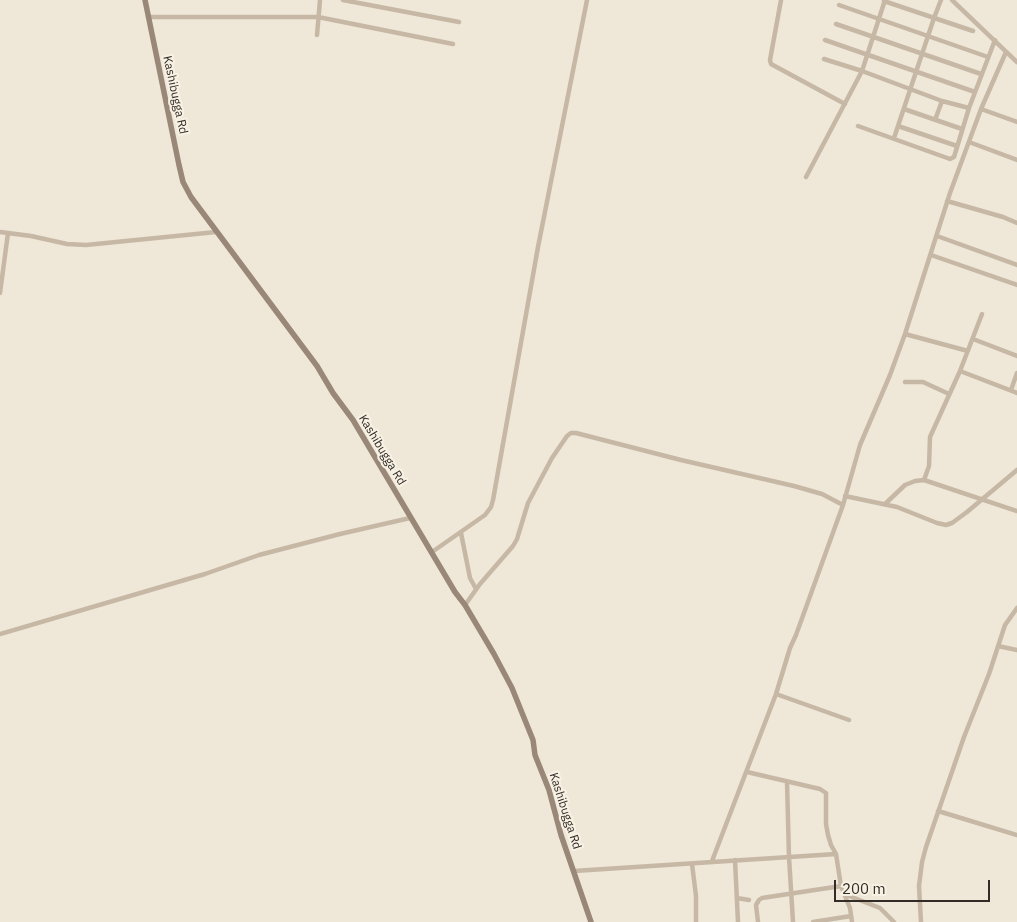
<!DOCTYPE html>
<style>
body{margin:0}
#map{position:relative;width:1017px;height:922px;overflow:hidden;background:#efe7d8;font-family:"IBM Plex Sans",sans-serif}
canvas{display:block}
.scale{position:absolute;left:834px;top:880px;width:156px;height:22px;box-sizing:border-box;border:2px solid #322b26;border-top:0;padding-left:6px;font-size:15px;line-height:18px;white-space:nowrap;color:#322b26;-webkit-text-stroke:4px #f7f1e4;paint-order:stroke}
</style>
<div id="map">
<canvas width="1017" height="922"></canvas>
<div class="scale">200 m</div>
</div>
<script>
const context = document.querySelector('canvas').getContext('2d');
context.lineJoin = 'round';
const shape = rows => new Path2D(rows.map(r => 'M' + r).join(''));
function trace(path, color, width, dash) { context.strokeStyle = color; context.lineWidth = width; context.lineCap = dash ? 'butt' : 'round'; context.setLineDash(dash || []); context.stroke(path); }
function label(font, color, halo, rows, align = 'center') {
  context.font = font + ' "IBM Plex Sans",sans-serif'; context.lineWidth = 4.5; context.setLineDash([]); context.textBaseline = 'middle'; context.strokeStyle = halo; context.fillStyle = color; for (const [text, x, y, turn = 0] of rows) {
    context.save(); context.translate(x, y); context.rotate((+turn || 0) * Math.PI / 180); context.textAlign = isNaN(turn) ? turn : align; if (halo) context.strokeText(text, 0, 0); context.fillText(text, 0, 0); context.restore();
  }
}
trace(shape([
 [343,0,459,22],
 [781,0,770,60,771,64,845,104],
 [952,0,1017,62],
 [884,1,973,31],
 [839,5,988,57],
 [148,17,318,17,453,44],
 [836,24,981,74],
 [317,35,320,0],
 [825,40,975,92],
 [824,59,862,71,942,101,969,108,995,40],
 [904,109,962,129],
 [981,109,1017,122],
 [935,120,942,101],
 [858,126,950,159,954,157,969,108],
 [898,126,957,146],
 [894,138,934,18,941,0],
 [969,142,1017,160],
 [806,177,862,71,885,0],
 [947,201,1003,217,1017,223],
 [0,232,8,233],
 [937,236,1017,265],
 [931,255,1017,285],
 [0,293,8,233,31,236,67,244,86,245,216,232],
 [905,334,968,351],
 [973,339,1017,356],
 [960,371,1017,393],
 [905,382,923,382,949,394],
 [1011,390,1017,373],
 [924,480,929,466,930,437,960,371,982,314],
 [845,496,897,507,937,523,946,525,952,523,967,512,1017,470],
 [885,504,905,485,915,481,924,480,1017,511],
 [461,533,470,578,476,589],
 [432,552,485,515,491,507,493,500,538,247,587,0],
 [465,605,480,584,513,546,517,539,528,503,552,458,567,436,571,433,576,433,681,460,794,486,822,494,843,505],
 [0,634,205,574,259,555,340,534,410,518],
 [998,646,1017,650],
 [776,694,849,720],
 [747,772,820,789,826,793,826,824,828,835,831,845,836,854,841,886,850,908,852,922],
 [787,782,789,857,793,922],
 [938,811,1017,835],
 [735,860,738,922],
 [712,861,776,694,790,648,796,635,843,505,860,445,890,375,905,334,950,193,981,109,1006,52],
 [692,864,696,896,696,922],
 [574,871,836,854],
 [844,894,880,908,894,922],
 [737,898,749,900],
 [758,922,756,905,759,900,762,898,841,886],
 [813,922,851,916],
 [921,922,919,886,922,862,926,847,964,737,989,674,1005,625,1017,608]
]), '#c6b8a5', 4.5);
trace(shape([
 [145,0,179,165,183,182,191,197,317,366,333,393,353,420,455,592,465,605,494,654,512,688,533,740,535,755,549,790,561,835,591,922]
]), '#998777', 5.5);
label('12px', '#322b26', '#f7f1e4', [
 ["Kashibugga Rd",175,95,78],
 ["Kashibugga Rd",382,450,59],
 ["Kashibugga Rd",565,811,72]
]);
</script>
